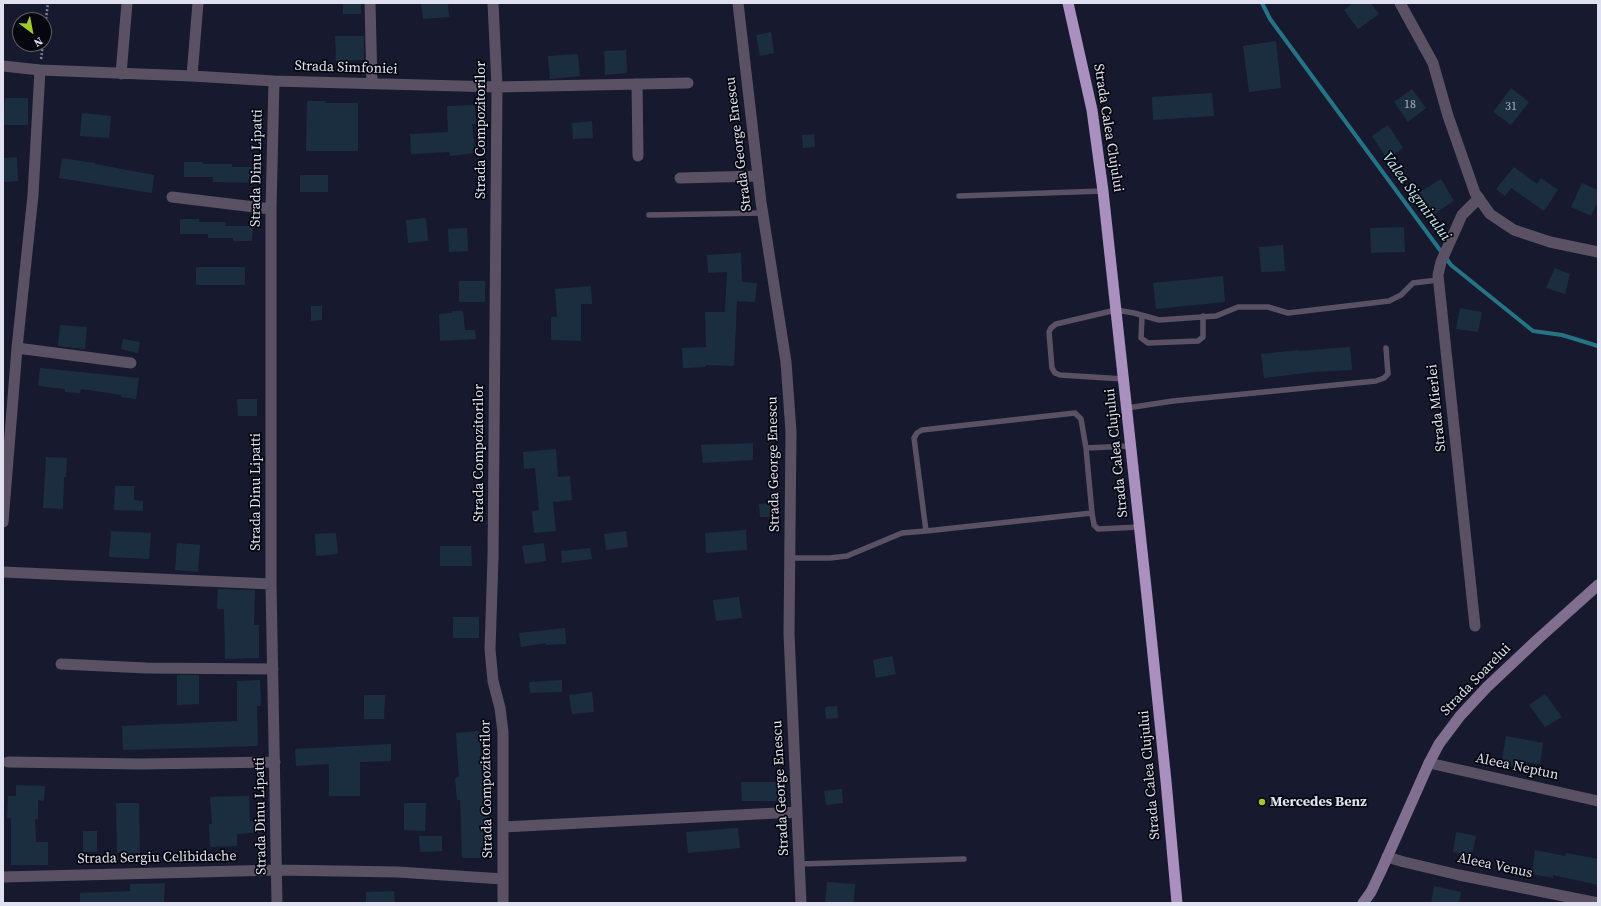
<!DOCTYPE html>
<style>
body{margin:0}
#map{position:relative;width:1601px;height:906px;overflow:hidden;background:#171a2f;font-family:"Source Serif 4",serif}
canvas{display:block}
.frame{position:absolute;inset:0;border:4px solid #dfe1f0;pointer-events:none}
.north{position:absolute;left:12px;top:12px;width:40px;height:40px;box-sizing:border-box;background:#05060e;border:1px solid #5c5e68;border-radius:50%;rotate:148deg;font-size:11px;font-weight:700;line-height:16px;text-align:center;color:#dfe1f0}
.north::after{content:'';display:block;margin:auto;width:14px;height:18px;background:#a0c92b;clip-path:polygon(50% 0,100% 100%,50% 72%,0 100%)}
</style>
<div id="map">
<canvas width="1601" height="906"></canvas>
<div class="frame"></div>
<div class="north">N</div>
</div>
<script>
const context = document.querySelector('canvas').getContext('2d');
context.lineJoin = 'round';
const shape = rows => new Path2D(rows.map(r => 'M' + r).join(''));
function trace(path, color, width, dash) { context.strokeStyle = color; context.lineWidth = width; context.lineCap = dash ? 'butt' : 'round'; context.setLineDash(dash || []); context.stroke(path); }
function paint(path, color) { context.fillStyle = color; context.fill(path, 'evenodd'); }
function label(font, color, halo, rows, align = 'center') {
  context.font = font + ' "Source Serif 4",serif'; context.lineWidth = 3.5; context.setLineDash([]); context.textBaseline = 'middle'; context.strokeStyle = halo; context.fillStyle = color; for (const [text, x, y, turn = 0] of rows) {
    context.save(); context.translate(x, y); context.rotate((+turn || 0) * Math.PI / 180); context.textAlign = isNaN(turn) ? turn : align; if (halo) context.strokeText(text, 0, 0); context.fillText(text, 0, 0); context.restore();
  }
}
trace(shape([
 [1262,3,1270,19,1451,265,1533,331,1562,335,1598,346]
]), '#267385', 4);
paint(shape([
 [343,3,361,3,361,14,343,14],
 [421,3,448,3,449,17,423,19],
 [1353,3,1371,3,1379,14,1358,29,1344,10],
 [771,32,774,53,760,56,756,35],
 [335,36,364,36,364,60,336,61],
 [1276,41,1281,88,1249,92,1243,46],
 [626,50,627,73,605,75,604,51],
 [578,54,580,76,550,79,548,56],
 [1511,88,1529,102,1511,125,1493,112],
 [1412,89,1426,108,1408,122,1394,102],
 [1212,93,1214,116,1153,120,1152,97],
 [5,98,28,98,28,125,4,125],
 [307,101,325,101,325,103,358,103,358,151,306,151],
 [475,105,476,124,472,124,475,153,450,156,449,152,411,154,410,134,448,132,447,106],
 [82,113,111,116,109,138,80,136],
 [592,121,593,138,573,139,572,123],
 [1388,125,1403,148,1387,159,1372,136],
 [814,134,815,147,803,148,802,135],
 [17,157,18,181,3,182,3,158],
 [62,158,95,163,95,164,154,175,152,193,59,178],
 [184,162,203,162,203,164,232,164,232,167,261,167,261,183,213,182,213,177,184,177],
 [1514,167,1537,184,1541,178,1558,190,1544,211,1511,188,1505,196,1496,189],
 [300,175,328,175,328,192,300,192],
 [1441,179,1454,201,1431,216,1417,194],
 [1582,183,1598,190,1598,201,1591,216,1571,207],
 [426,218,428,241,408,243,406,220],
 [180,219,199,219,199,222,226,222,226,226,253,226,252,241,233,241,233,238,208,238,208,234,180,234],
 [1404,227,1405,252,1371,253,1370,228],
 [467,228,468,251,449,252,448,229],
 [1283,245,1285,271,1261,272,1259,247],
 [741,253,742,282,757,283,755,302,737,301,734,366,706,365,706,367,683,368,682,348,706,347,705,312,725,312,727,272,708,273,707,255],
 [196,267,245,267,245,285,196,285],
 [1555,268,1570,274,1565,294,1546,288],
 [1223,276,1225,302,1156,309,1153,283],
 [459,281,485,281,485,302,459,302],
 [591,286,592,304,581,304,581,341,551,340,551,317,557,317,555,289],
 [311,306,322,306,322,320,311,321],
 [1460,308,1482,312,1478,332,1456,329],
 [452,311,463,311,465,330,475,330,476,339,440,341,439,314,452,313],
 [60,325,87,327,85,349,58,346],
 [123,339,140,342,138,353,121,349],
 [1350,347,1352,370,1314,372,1264,378,1261,354,1299,350,1299,351],
 [40,368,139,378,136,399,121,397,122,395,81,389,80,393,65,392,65,389,38,386],
 [237,399,257,399,257,416,238,416],
 [753,443,753,460,703,463,701,445],
 [556,449,558,477,570,476,572,500,553,502,556,531,534,533,532,511,539,510,535,468,524,469,523,452],
 [46,457,67,458,66,477,64,477,63,509,43,508],
 [115,486,134,486,134,500,143,501,143,511,114,510],
 [778,503,778,517,760,517,759,504],
 [746,530,747,550,706,553,705,533],
 [111,531,151,533,149,559,109,557],
 [626,531,628,547,606,550,604,534],
 [336,533,338,554,316,556,315,534],
 [177,543,200,545,198,572,175,570],
 [544,543,546,561,525,564,522,546],
 [440,546,471,546,472,566,440,566],
 [590,548,592,559,562,563,561,551],
 [218,589,255,590,254,625,259,625,259,658,225,659,224,609,217,609],
 [739,597,742,618,716,621,713,600],
 [453,617,479,617,479,638,453,638],
 [565,628,566,644,546,645,546,643,521,647,519,633],
 [892,656,896,674,876,678,873,660],
 [177,675,199,675,199,704,177,705],
 [260,680,261,706,257,706,258,746,123,750,122,726,237,721,237,681],
 [562,680,562,692,530,693,529,682],
 [592,692,594,712,572,714,569,695],
 [1545,694,1562,717,1545,727,1529,705],
 [364,695,385,695,384,719,364,719],
 [837,706,838,718,826,719,825,707],
 [479,731,484,810,489,810,489,830,486,830,486,858,462,858,460,800,457,800,455,778,459,777,456,733],
 [1506,736,1543,743,1540,764,1523,762,1522,767,1501,765],
 [391,744,391,761,360,762,360,796,329,796,329,764,296,766,295,749],
 [741,782,780,782,781,801,742,801],
 [16,785,45,786,44,801,38,800,38,819,35,819,36,842,48,842,48,865,11,865,11,818,7,818,8,796,16,796],
 [842,789,843,803,826,805,824,791],
 [249,796,250,821,266,820,266,832,237,834,237,846,210,847,209,824,212,824,210,797],
 [116,803,139,803,140,853,117,853],
 [404,803,426,803,425,831,404,830],
 [738,828,740,848,688,853,686,832],
 [83,831,97,831,97,852,83,852],
 [1456,832,1476,836,1472,855,1453,852],
 [419,836,442,836,442,851,420,852],
 [1535,850,1565,856,1566,853,1598,859,1598,885,1553,875,1553,878,1532,874],
 [827,882,855,884,854,903,825,903],
 [165,883,164,903,80,903,80,893,130,891,130,884],
 [1434,886,1461,892,1459,903,1431,903],
 [394,891,395,903,366,903,366,892]
]), '#1b2e3f');
trace(shape([
 [44,35,48,3],
 [41,59,43,44]
]), '#818495', 2.5, [2, 2]);
trace(shape([
 [959,196,1103,191],
 [649,215,762,213],
 [1142,316,1141,338,1148,343,1198,341,1203,337,1203,316],
 [1124,379,1060,375,1055,373,1052,368,1049,332,1051,328,1056,324,1116,310,1134,313,1159,320,1216,316,1238,307,1268,307,1288,313,1389,301,1401,295,1413,283,1438,280],
 [1127,408,1173,401,1376,381,1384,378,1388,374,1386,348],
 [1131,446,1086,448,1092,513,1094,525,1098,529,1140,527],
 [1086,448,1081,419,1075,413,922,430,917,433,914,438,926,531,1092,513],
 [790,558,830,558,847,556,902,533,926,531],
 [800,864,964,859]
]), '#5b5165', 5.5);
trace(shape([
 [370,3,372,84],
 [493,3,497,87,493,558,490,649,493,681,500,708,503,732,503,903],
 [738,3,761,202,786,362,791,432,789,634,801,903],
 [1400,3,1433,63,1448,116,1475,193,1490,214,1514,230,1550,242,1598,252],
 [3,66,40,70,192,76,274,81,497,87,688,83],
 [121,74,127,3],
 [192,76,198,3],
 [274,81,271,209,271,584,277,903],
 [637,84,638,156],
 [680,178,758,176],
 [172,197,271,209],
 [17,348,131,363],
 [3,522,17,348,33,195,40,70],
 [3,572,271,584],
 [1475,626,1438,275,1441,262,1462,215,1479,198],
 [61,664,146,668,273,669],
 [8,762,140,764,275,762],
 [1429,763,1598,801],
 [503,827,797,812],
 [1387,857,1404,862,1459,875,1598,903],
 [3,877,277,870,398,872,503,879]
]), '#5b5165', 11);
trace(shape([
 [1363,903,1371,892,1381,871,1429,763,1439,744,1460,716,1487,687,1538,639,1598,585]
]), '#806f8f', 11);
trace(shape([
 [1068,3,1092,110,1103,191,1148,606,1166,781,1177,903]
]), '#a990bf', 11);
for (const [x, y, r, color] of [
 [1262,802,4,"#a0c92b"]
]) { const dot = new Path2D(); dot.arc(x, y, r, 0, 2 * Math.PI); context.fillStyle = color; context.fill(dot); trace(dot, '#05060e', 1.5); }
label('12px', '#aeb4c4', null, [
 ["18",1410,105],
 ["31",1511,107]
]);
label('14px', '#dfe1f0', '#05060e', [
 ["Strada Simfoniei",346,68,2],
 ["Strada Calea Clujului",1108,128,81],
 ["Strada Compozitorilor",481,130,-90],
 ["Strada George Enescu",739,144,-97],
 ["Strada Dinu Lipatti",257,168,-89],
 ["Strada Mierlei",1437,408,-96],
 ["Strada Compozitorilor",479,453,-90],
 ["Strada Calea Clujului",1117,453,-96],
 ["Strada George Enescu",774,464,-91],
 ["Strada Dinu Lipatti",256,492,-90],
 ["Strada Soarelui",1476,680,-46],
 ["Aleea Neptun",1517,767,12],
 ["Strada Calea Clujului",1150,775,-95],
 ["Strada George Enescu",781,788,-93],
 ["Strada Compozitorilor",487,789,-91],
 ["Strada Dinu Lipatti",261,816,-91],
 ["Strada Sergiu Celibidache",157,858,-1],
 ["Aleea Venus",1495,866,12]
]);
label('bold 14px', '#dfe1f0', '#05060e', [
 ["Mercedes Benz",1270,802]
], 'left');
label('italic 15px', '#c5ecf7', '#05060e', [
 ["Valea Sigmirului",1416,197,54]
]);
</script>
